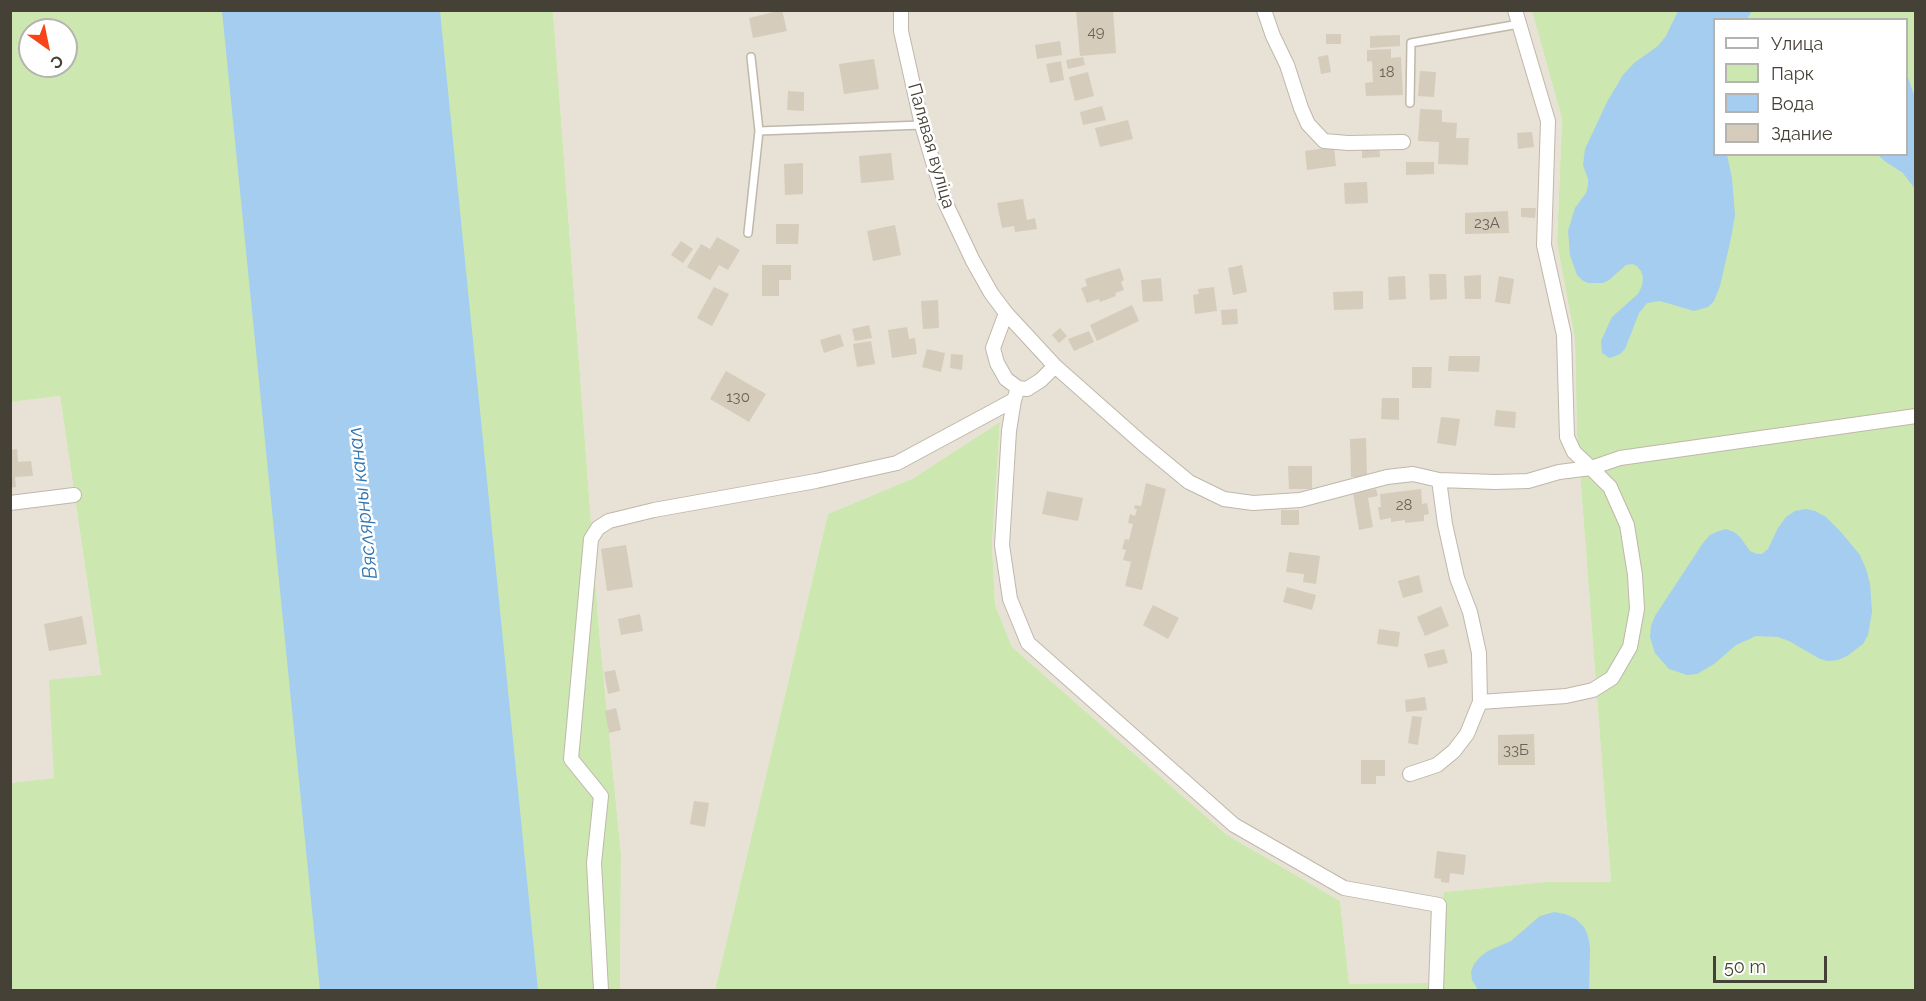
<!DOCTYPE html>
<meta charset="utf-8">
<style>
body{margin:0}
#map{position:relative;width:1926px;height:1001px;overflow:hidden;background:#f3f0e7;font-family:Raleway,sans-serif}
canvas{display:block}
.frame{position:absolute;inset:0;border:12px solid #464136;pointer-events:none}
.legend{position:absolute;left:1713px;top:18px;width:195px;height:138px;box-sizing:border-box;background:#fff;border:2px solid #b5b3af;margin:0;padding:8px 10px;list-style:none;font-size:18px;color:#464136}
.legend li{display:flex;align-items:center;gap:12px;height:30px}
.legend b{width:30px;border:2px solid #b5b3af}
.north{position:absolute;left:18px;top:18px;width:60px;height:60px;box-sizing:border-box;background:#fff;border:2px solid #b5b3af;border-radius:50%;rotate:147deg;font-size:16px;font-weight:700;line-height:24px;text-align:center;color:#464136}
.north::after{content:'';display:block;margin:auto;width:21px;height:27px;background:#f7441a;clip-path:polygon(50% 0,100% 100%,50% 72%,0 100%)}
.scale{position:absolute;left:1713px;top:956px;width:114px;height:27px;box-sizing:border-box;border:3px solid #464136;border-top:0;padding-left:8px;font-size:18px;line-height:21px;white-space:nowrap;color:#464136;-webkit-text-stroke:4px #fff;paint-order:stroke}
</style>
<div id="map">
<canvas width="1926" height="1001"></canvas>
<div class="frame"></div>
<ul class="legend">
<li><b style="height:8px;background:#fff"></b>Улица</li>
<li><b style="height:16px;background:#cce7b0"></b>Парк</li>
<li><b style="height:16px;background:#a4cdef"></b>Вода</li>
<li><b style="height:16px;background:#d5ccbc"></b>Здание</li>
</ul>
<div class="north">С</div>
<div class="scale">50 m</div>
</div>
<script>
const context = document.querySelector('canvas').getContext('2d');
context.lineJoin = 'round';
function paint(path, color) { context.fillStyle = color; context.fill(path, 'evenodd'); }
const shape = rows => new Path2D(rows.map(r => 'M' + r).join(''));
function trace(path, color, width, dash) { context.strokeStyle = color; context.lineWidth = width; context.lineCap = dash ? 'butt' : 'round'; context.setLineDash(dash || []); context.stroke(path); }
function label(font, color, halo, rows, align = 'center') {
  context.font = font + ' Raleway,sans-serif'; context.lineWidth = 5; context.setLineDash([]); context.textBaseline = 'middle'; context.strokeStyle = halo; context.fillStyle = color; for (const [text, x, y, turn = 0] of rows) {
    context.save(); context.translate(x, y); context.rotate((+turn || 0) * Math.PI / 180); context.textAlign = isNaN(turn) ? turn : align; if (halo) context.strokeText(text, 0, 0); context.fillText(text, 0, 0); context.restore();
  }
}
paint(shape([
 [553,11,1532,11,1562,119,1557,243,1575,339,1577,433,1611,882,1546,882,1445,892,1431,983,1349,985,1340,901,1227,835,1012,647,995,605,992,544,1000,422,912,479,828,514,715,990,620,990,621,854,599,631],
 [60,396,101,675,54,778,11,783,10,402]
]), '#e7e2d5');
paint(shape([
 [11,11,553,11,599,631,621,854,620,990,11,990,10,783,54,778,49,680,101,675,60,396,11,402],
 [30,30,66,30,66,66,30,66],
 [1532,11,1915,11,1915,990,715,990,828,514,912,479,1000,422,992,544,995,605,1012,647,1227,835,1340,901,1349,984,1431,983,1444,892,1546,882,1611,882,1577,433,1575,339,1557,243,1562,119],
 [1714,20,1906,20,1906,154,1714,154]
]), '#cce7b0');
paint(shape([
 [222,11,440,11,538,990,320,990],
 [1678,11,1752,11,1747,19,1714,20,1714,154,1727,155,1732,178,1735,215,1731,238,1720,286,1714,301,1708,307,1694,311,1660,301,1647,303,1639,313,1625,349,1620,354,1610,358,1602,353,1601,341,1612,317,1638,294,1642,286,1643,277,1641,271,1637,266,1632,264,1626,265,1609,280,1603,283,1588,283,1582,280,1577,275,1570,255,1568,231,1575,208,1586,193,1588,186,1588,179,1583,165,1585,149,1607,102,1623,75,1634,63,1658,46,1666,36],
 [1907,74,1915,98,1915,189,1903,173,1886,162,1878,155,1906,154],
 [1806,509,1815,511,1826,517,1840,531,1860,555,1866,569,1870,583,1872,612,1868,635,1863,644,1847,656,1838,660,1828,661,1820,659,1789,641,1778,637,1756,636,1736,645,1714,664,1697,674,1687,675,1669,669,1655,653,1650,637,1651,626,1655,616,1703,543,1710,535,1719,531,1726,529,1734,532,1740,537,1750,551,1757,554,1762,554,1768,549,1778,528,1786,517,1795,511],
 [1554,912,1565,914,1576,919,1584,927,1588,936,1590,948,1589,990,1478,990,1472,980,1471,972,1474,964,1480,957,1488,951,1511,941,1540,916]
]), '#a4cdef');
paint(shape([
 [782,10,787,31,753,38,749,18],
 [1076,10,1113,10,1116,53,1080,56],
 [1326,34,1341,34,1341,44,1326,44],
 [1400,35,1400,46,1370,48,1370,36],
 [1060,41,1062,55,1037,59,1035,45],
 [1391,49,1391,58,1401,57,1403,95,1366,96,1365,83,1373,82,1372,61,1367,62,1367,50],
 [1328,55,1331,72,1321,74,1318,57],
 [1083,57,1085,65,1068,69,1066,60],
 [874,59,879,89,844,94,839,64],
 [1061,61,1064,80,1050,83,1046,64],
 [1420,71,1436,72,1434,97,1418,96],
 [1088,72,1094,96,1075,101,1069,77],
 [788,91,804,92,804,111,787,110],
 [1102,106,1106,120,1083,125,1080,112],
 [1420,109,1442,110,1442,122,1457,123,1456,138,1469,138,1468,165,1438,164,1439,142,1418,141],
 [1128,120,1133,139,1100,147,1095,128],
 [1532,132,1534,147,1518,149,1517,133],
 [1379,144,1380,157,1362,158,1362,145],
 [1334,147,1336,166,1307,170,1305,151],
 [891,153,894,180,861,183,859,156],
 [1406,162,1434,162,1434,174,1406,175],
 [803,163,803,194,785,195,784,164],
 [1367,182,1368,203,1345,204,1344,183],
 [1023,199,1027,220,1035,218,1037,229,1015,232,1014,226,1002,228,997,203],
 [1521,208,1536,208,1535,218,1521,217],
 [1508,211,1509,233,1465,234,1465,213],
 [776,224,799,224,798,244,776,244],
 [895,225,901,255,873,261,867,231],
 [717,237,740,250,728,270,719,265,710,280,687,267,701,244,710,249],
 [681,241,693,249,683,263,671,255],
 [762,265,791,265,791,280,779,280,779,296,762,296],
 [1242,265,1247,292,1233,295,1228,268],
 [1120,268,1124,280,1121,282,1124,290,1115,293,1116,296,1100,302,1099,299,1087,303,1081,288,1087,286,1085,279],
 [1429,274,1446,274,1447,299,1430,300],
 [1481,275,1481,299,1465,299,1464,276],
 [1405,276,1406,299,1389,300,1388,277],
 [1499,276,1514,279,1510,304,1495,302],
 [1161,278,1163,301,1143,302,1141,280],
 [714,287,729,294,712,326,697,318],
 [1214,287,1217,311,1195,314,1193,295,1199,294,1198,289],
 [1363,291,1363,309,1334,310,1333,292],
 [938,300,939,328,923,329,921,301],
 [1132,305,1139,321,1097,341,1090,325],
 [1237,309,1238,324,1222,325,1221,310],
 [869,325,872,338,855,341,852,329],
 [907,327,909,339,915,338,917,354,892,358,888,330],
 [1060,328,1067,336,1059,343,1052,335],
 [1089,331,1094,342,1074,351,1068,339],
 [840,334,844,346,824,353,820,340],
 [871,341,875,364,857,367,853,344],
 [927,349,945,353,941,372,922,367],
 [951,354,963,355,962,370,950,368],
 [1449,356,1480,356,1479,372,1448,371],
 [1412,367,1432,367,1431,388,1412,388],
 [726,371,766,394,749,422,710,399],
 [1382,398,1399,398,1399,420,1381,419],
 [1496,410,1516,412,1515,428,1494,426],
 [1441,417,1460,419,1456,446,1437,443],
 [1366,438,1367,477,1351,477,1350,439],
 [17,449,18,462,31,461,33,476,15,477,16,487,10,488,10,450],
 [1288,466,1312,466,1312,489,1289,489],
 [1146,483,1166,489,1142,590,1125,586,1131,562,1123,560,1126,550,1122,549,1125,539,1129,540,1133,524,1128,523,1130,514,1135,516,1137,509,1134,509,1135,505,1141,506],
 [1376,489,1378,496,1368,498,1373,527,1359,530,1353,493],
 [1421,489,1422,504,1427,503,1429,514,1424,515,1424,521,1405,523,1405,520,1391,522,1391,518,1380,520,1378,507,1381,507,1380,494],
 [1047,491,1083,498,1078,521,1042,514],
 [1281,510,1299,510,1299,525,1281,525],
 [626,545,633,587,607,591,601,549],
 [1289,552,1320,556,1316,584,1303,582,1304,574,1286,572],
 [1419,575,1423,592,1403,598,1398,581],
 [1287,587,1316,595,1312,610,1283,602],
 [1153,605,1179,618,1168,639,1143,625],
 [1441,606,1449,626,1425,636,1417,617],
 [640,614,643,631,621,635,618,619],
 [82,616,87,644,49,651,44,624],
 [1379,629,1400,632,1398,647,1377,644],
 [1444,649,1448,663,1428,668,1424,654],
 [615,670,620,691,608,694,604,672],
 [1425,697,1427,710,1406,712,1405,700],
 [616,708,621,730,609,733,605,711],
 [1412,716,1422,717,1418,745,1408,743],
 [1534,734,1535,765,1498,765,1498,735],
 [1361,760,1385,760,1385,776,1376,776,1376,784,1361,784],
 [694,801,709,803,705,827,690,824],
 [1437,851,1466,855,1464,875,1450,873,1449,883,1441,882,1441,879,1434,878]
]), '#d5ccbc');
const lane = shape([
 [1410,103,1411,43,1519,24],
 [759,131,922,125],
 [748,233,759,131,751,57]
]);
const street = shape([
 [901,10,901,31,922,125,945,202,973,261,991,293,1006,313,1055,366,1143,444,1189,482,1224,499,1253,503,1300,500,1387,477,1413,474,1439,480,1495,482,1528,481,1559,472,1591,468,1574,452,1567,437,1564,335,1544,245,1548,121,1515,10],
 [1264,10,1273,36,1287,65,1301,108,1308,124,1324,141,1348,143,1403,142],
 [1006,313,993,348,997,363,1006,379,1018,388,1027,389,1041,380,1055,366],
 [1018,388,1014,400,1009,431,1002,545,1010,599,1028,643,1234,825,1344,888,1439,905,1436,990],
 [10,503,74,495],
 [1480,702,1566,696,1593,690,1612,678,1630,647,1637,609,1635,575,1627,525,1610,487,1591,468,1620,458,1916,416],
 [1410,774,1437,765,1454,751,1467,734,1480,702,1479,653,1470,612,1457,578,1445,524,1439,480],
 [601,990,594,863,601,796,571,759,591,539,598,528,609,521,654,510,816,481,897,463,1014,400]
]);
trace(lane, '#bfb8aa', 10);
trace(street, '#bfb8aa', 16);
trace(lane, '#fff', 7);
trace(street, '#fff', 14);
label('15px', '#6a6458', null, [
 ["49",1096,32],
 ["18",1387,72],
 ["23А",1487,223],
 ["130",738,397],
 ["28",1404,505],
 ["33Б",1516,750]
]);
label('18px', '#464136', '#fff', [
 ["Палявая вуліца",931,146,74]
]);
label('italic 20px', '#3075b1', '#fff', [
 ["Вяслярны канал",363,503,-96]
]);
</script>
